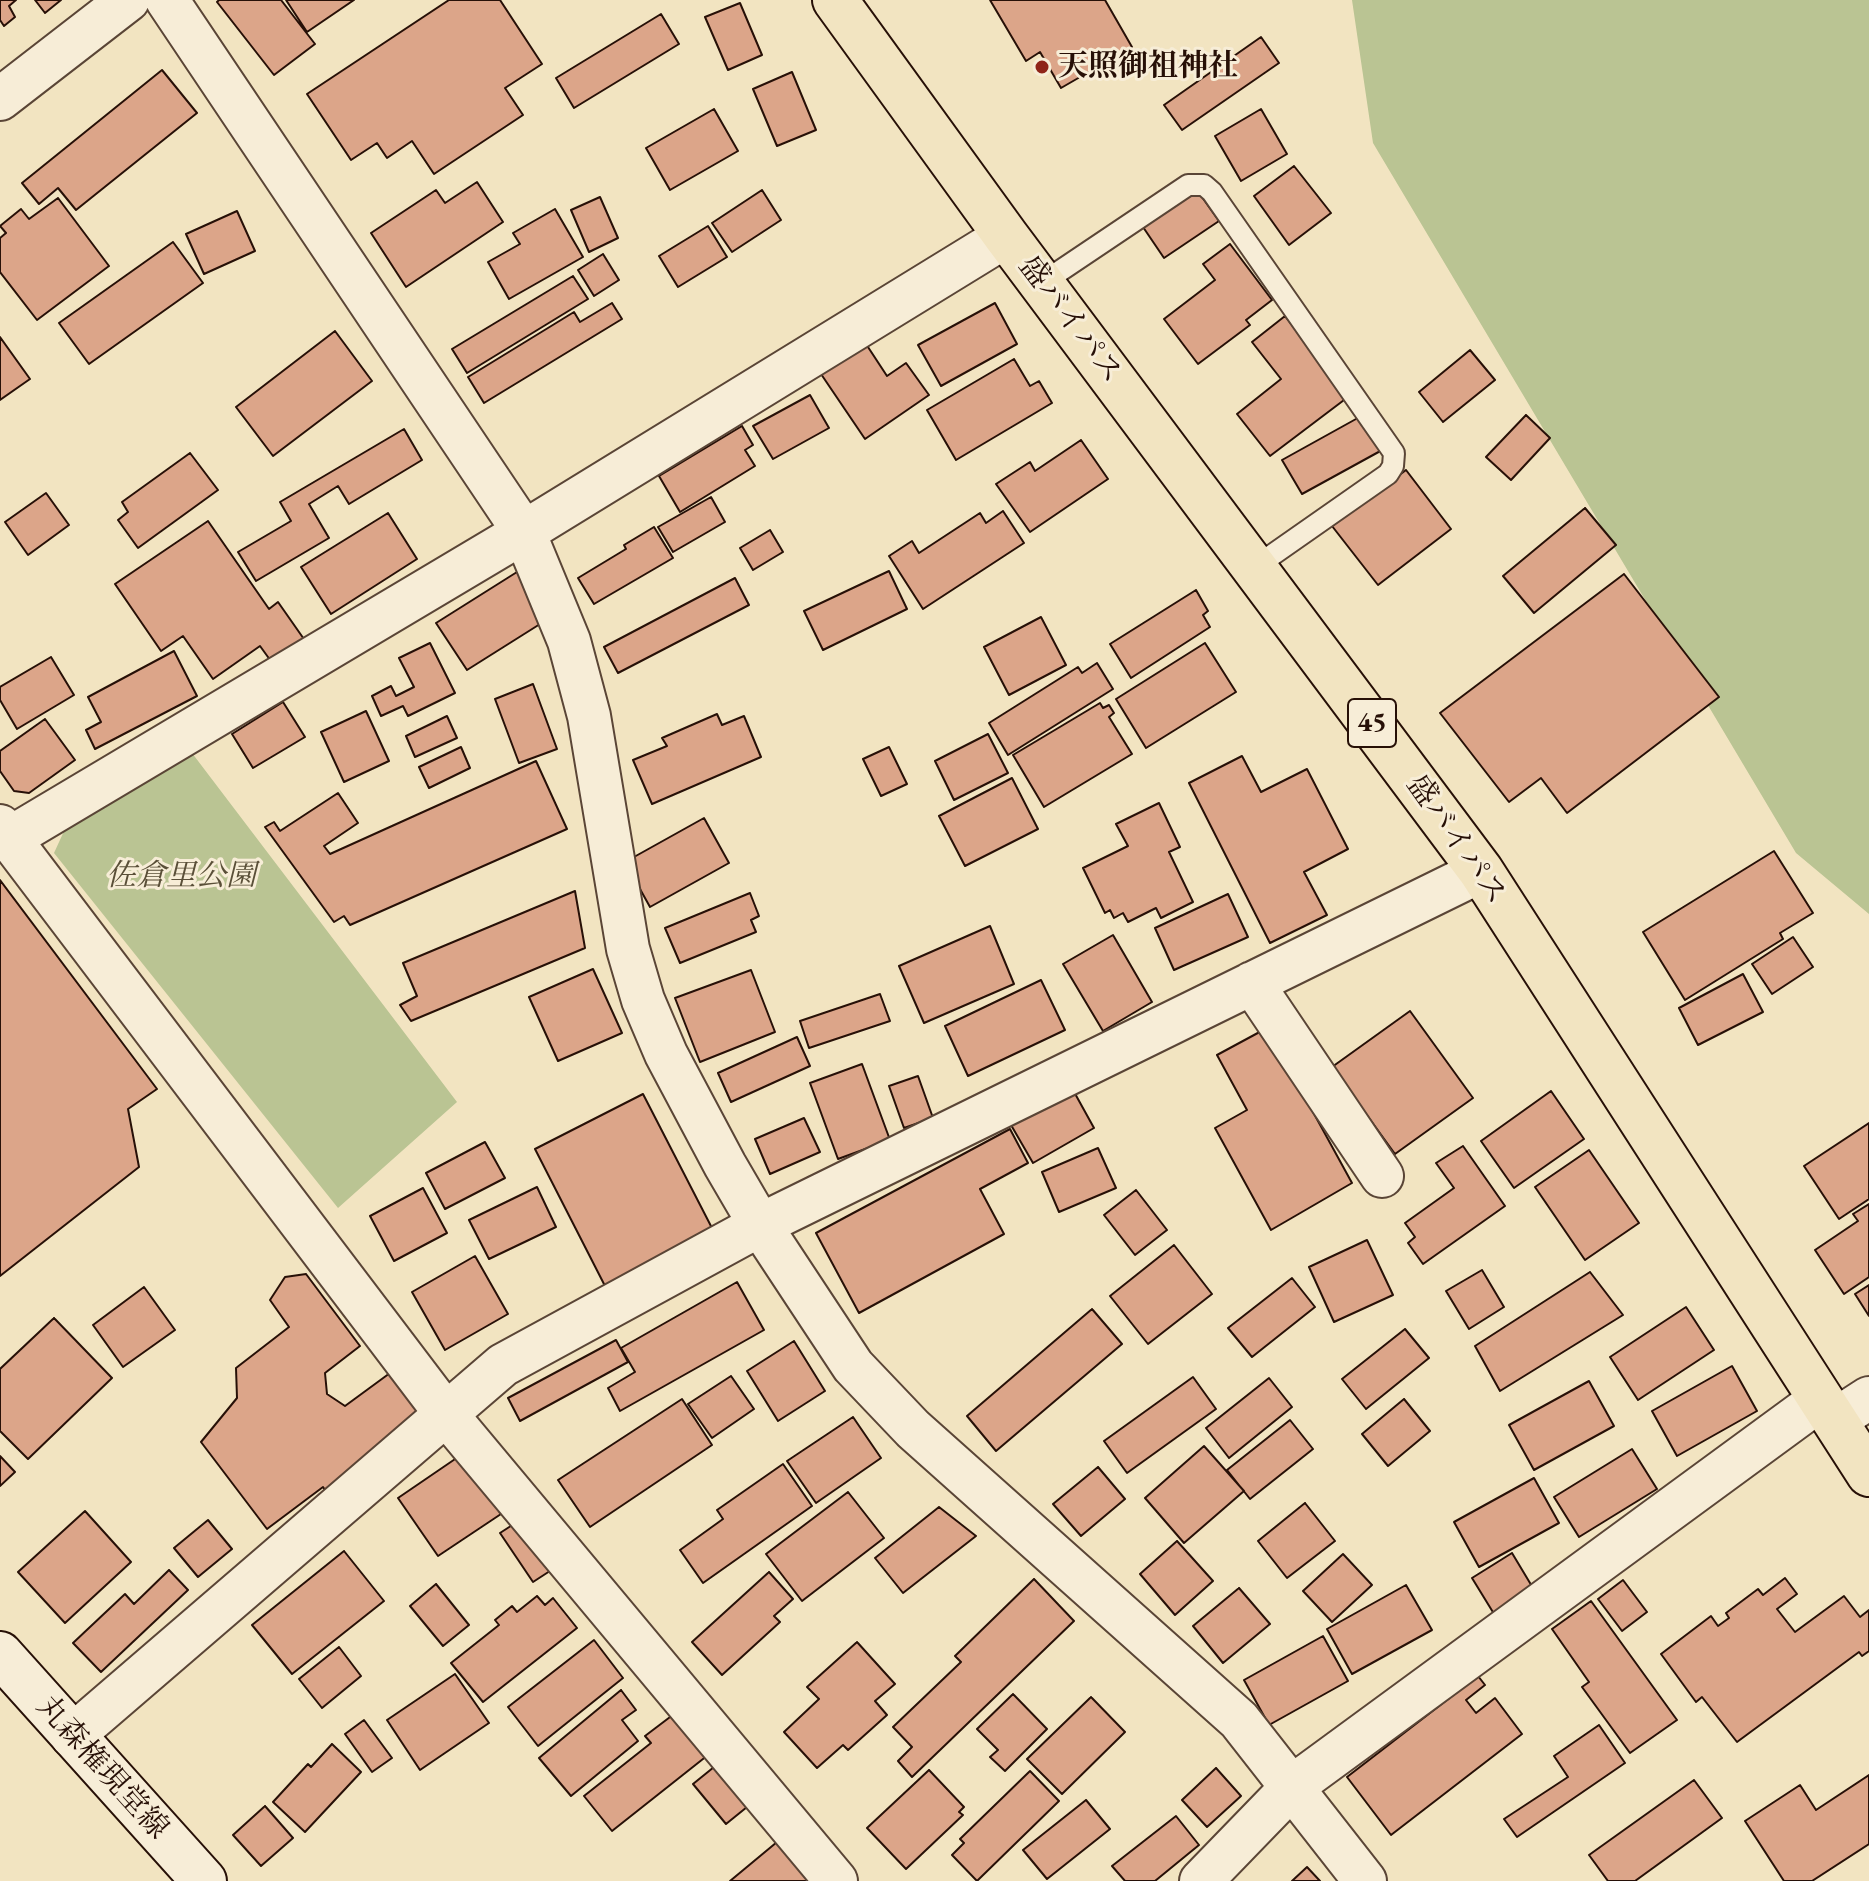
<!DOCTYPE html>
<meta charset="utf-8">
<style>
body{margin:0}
canvas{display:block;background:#f2e4c1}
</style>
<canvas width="1869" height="1881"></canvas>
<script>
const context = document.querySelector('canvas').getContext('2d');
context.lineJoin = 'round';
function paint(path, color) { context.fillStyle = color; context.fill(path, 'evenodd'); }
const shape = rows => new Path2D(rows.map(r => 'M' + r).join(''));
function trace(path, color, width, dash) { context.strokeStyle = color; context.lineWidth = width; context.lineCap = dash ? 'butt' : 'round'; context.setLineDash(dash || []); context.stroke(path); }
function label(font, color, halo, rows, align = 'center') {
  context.font = font + ' "EB Garamond","Noto Serif JP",serif'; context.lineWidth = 6; context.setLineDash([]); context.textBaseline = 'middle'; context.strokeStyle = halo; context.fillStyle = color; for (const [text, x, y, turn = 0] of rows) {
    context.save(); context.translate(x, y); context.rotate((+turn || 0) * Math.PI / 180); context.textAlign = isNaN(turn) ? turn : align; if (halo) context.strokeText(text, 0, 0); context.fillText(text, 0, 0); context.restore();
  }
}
paint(shape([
 [1352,0,1869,0,1869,914,1796,853,1373,143],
 [192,753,457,1102,338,1208,54,853,65,829]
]), '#bac493');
const building = shape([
 [0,0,16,0,9,6,15,17,4,26,0,20,0,0],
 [35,0,61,0,45,13,35,0],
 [219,0,281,0,315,44,274,75,217,2,219,0],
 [286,0,354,0,307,32,286,0],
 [449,0,500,0,542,64,505,88,523,115,434,174,412,141,387,158,377,143,351,160,307,94,449,0],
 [990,0,1105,0,1132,47,1061,88,1040,52,1026,61,990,0],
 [740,3,762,55,728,70,705,17,740,3],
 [661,14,679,44,574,108,556,78,661,14],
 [1261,37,1279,63,1182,130,1164,105,1261,37],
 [162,70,197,113,76,210,58,188,39,204,22,183,162,70],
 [792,72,816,130,777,146,753,89,792,72],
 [714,109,738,151,670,190,646,148,714,109],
 [1261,109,1287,154,1241,181,1215,136,1261,109],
 [1294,166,1331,213,1289,245,1254,196,1294,166],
 [477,182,503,222,406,287,371,233,436,190,445,203,477,182],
 [762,190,781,220,732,252,712,223,762,190],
 [1197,190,1219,221,1164,258,1143,227,1197,190],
 [600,197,618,238,589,252,571,210,600,197],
 [58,198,109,266,37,320,0,272,0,238,6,233,0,226,21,209,29,219,58,198],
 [555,209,583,257,509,299,488,262,520,244,513,233,555,209],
 [237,211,255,251,204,274,186,234,237,211],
 [708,226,727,257,678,287,659,256,708,226],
 [173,242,203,283,89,364,59,323,173,242],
 [1230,244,1272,300,1246,320,1250,325,1198,364,1164,319,1215,280,1203,264,1230,244],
 [603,254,619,280,594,296,578,270,603,254],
 [573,276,588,299,467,373,452,349,573,276],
 [612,303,622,319,484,403,468,377,574,312,580,322,612,303],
 [995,303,1017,344,941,386,918,345,995,303],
 [1285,316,1348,397,1270,456,1237,414,1281,379,1252,342,1285,316],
 [335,331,372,381,273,456,236,407,335,331],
 [0,337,30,379,0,400,0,337],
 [866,344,887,376,906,363,929,395,865,439,821,374,866,344],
 [1470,350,1495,380,1443,422,1419,392,1470,350],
 [1014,359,1030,386,1039,381,1052,403,956,460,927,410,1014,359],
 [810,395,829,428,773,459,753,426,810,395],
 [1365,414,1384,449,1302,494,1282,460,1365,414],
 [1526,415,1550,438,1511,480,1486,457,1526,415],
 [742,426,753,445,745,450,755,466,680,512,659,476,742,426],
 [404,429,422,460,349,504,338,486,309,504,329,538,256,581,238,552,291,521,280,502,404,429],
 [1081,440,1108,479,1030,532,996,484,1030,462,1035,471,1081,440],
 [190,453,218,490,138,548,118,520,128,512,122,502,190,453],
 [1406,470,1451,529,1378,585,1332,526,1406,470],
 [46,493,69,525,28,555,5,522,46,493],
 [711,497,725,522,673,552,658,527,711,497],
 [1585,508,1616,545,1534,613,1503,576,1585,508],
 [1003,511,1024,543,923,609,889,556,912,541,919,553,980,513,986,523,1003,511],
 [388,513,417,559,331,614,301,567,388,513],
 [208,521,269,609,278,602,306,642,273,664,260,646,213,679,183,636,161,651,115,584,208,521],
 [654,527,673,558,594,604,578,578,626,549,624,545,654,527],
 [770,530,783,552,753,570,740,548,770,530],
 [889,571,907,609,823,650,804,611,889,571],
 [517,572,548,619,467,670,436,623,517,572],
 [1624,574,1719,697,1567,813,1541,778,1509,802,1440,713,1624,574],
 [735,578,749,605,618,673,604,647,735,578],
 [1196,590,1208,611,1203,615,1210,627,1131,678,1110,644,1196,590],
 [1041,617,1066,665,1009,695,984,647,1041,617],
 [430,643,455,693,408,716,403,706,381,716,372,696,391,686,396,696,414,687,399,658,430,643],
 [1205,643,1236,692,1146,748,1116,699,1205,643],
 [174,651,197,696,95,749,86,730,101,722,88,697,174,651],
 [51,657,74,695,17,729,0,700,0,687,51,657],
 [1097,663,1113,689,1008,755,989,723,1078,667,1082,673,1097,663],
 [533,684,557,749,519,763,495,699,533,684],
 [283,702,305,737,253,768,232,734,283,702],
 [1100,703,1103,708,1109,705,1114,713,1109,717,1132,754,1044,807,1013,755,1100,703],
 [366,711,389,761,344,782,321,732,366,711],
 [717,714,722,725,744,716,761,757,652,804,633,760,667,746,662,738,717,714],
 [447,716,457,738,415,757,406,736,447,716],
 [45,719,75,760,29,793,14,791,0,771,0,751,45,719],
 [988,734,1008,773,954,800,935,761,988,734],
 [461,747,470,768,429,788,419,767,461,747],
 [889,747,907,784,881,796,863,759,889,747],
 [1242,756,1261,792,1307,769,1348,849,1304,872,1327,915,1270,943,1189,783,1242,756],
 [536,761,567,829,350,925,344,916,334,922,265,827,274,822,280,831,338,793,358,823,324,846,330,854,536,761],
 [1012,778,1038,829,965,866,939,816,1012,778],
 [1159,803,1180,847,1169,852,1193,902,1161,918,1156,908,1128,922,1123,913,1114,918,1110,910,1105,913,1083,868,1128,846,1116,824,1159,803],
 [704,818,729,863,650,907,625,862,704,818],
 [1774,851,1813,913,1780,933,1783,939,1685,1000,1643,932,1774,851],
 [0,880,157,1089,128,1109,139,1167,0,1276,0,880],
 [575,891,585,948,411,1021,400,1005,417,996,403,963,575,891],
 [750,893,759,916,751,920,756,932,680,963,665,928,750,893],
 [1228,894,1248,937,1174,970,1155,928,1228,894],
 [990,926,1014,984,924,1023,899,966,990,926],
 [1113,935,1152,1002,1103,1031,1063,964,1113,935],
 [1793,937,1813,967,1772,994,1752,964,1793,937],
 [593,969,622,1033,558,1061,529,997,593,969],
 [751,970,775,1032,700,1062,675,998,751,970],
 [1743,974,1763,1012,1698,1045,1679,1008,1743,974],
 [1041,980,1065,1030,968,1076,945,1026,1041,980],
 [880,994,890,1021,809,1048,800,1021,880,994],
 [1410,1011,1473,1098,1395,1154,1332,1067,1410,1011],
 [1267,1028,1352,1183,1271,1230,1215,1128,1247,1110,1217,1055,1267,1028],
 [797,1037,810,1066,731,1102,718,1073,797,1037],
 [862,1064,890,1140,838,1159,810,1083,862,1064],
 [918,1076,933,1118,904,1128,889,1086,918,1076],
 [1073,1090,1094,1128,1033,1163,1011,1125,1073,1090],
 [1551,1091,1584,1139,1514,1188,1481,1141,1551,1091],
 [643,1094,713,1230,605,1286,535,1149,643,1094],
 [804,1118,820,1152,770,1174,755,1139,804,1118],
 [1869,1123,1869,1199,1839,1219,1804,1166,1869,1123],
 [1010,1129,1028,1163,980,1189,1004,1234,859,1313,816,1233,1010,1129],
 [485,1142,505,1178,445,1209,426,1173,485,1142],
 [1463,1146,1505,1206,1423,1264,1408,1243,1415,1237,1405,1223,1454,1188,1436,1163,1463,1146],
 [1098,1148,1116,1188,1059,1212,1042,1172,1098,1148],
 [1589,1150,1639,1223,1585,1260,1535,1187,1589,1150],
 [537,1187,556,1227,489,1259,469,1220,537,1187],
 [423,1188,447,1233,394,1261,370,1216,423,1188],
 [1136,1190,1167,1230,1135,1255,1104,1215,1136,1190],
 [1869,1204,1869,1277,1844,1294,1815,1250,1858,1221,1853,1214,1869,1204],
 [1367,1240,1393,1295,1334,1322,1309,1267,1367,1240],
 [1174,1245,1212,1294,1148,1344,1110,1296,1174,1245],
 [475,1256,508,1314,445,1350,412,1292,475,1256],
 [1482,1270,1504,1307,1469,1329,1446,1291,1482,1270],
 [1590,1272,1623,1315,1500,1391,1475,1346,1590,1272],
 [306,1274,360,1346,325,1373,327,1394,345,1406,390,1373,417,1410,387,1452,329,1496,323,1487,267,1529,201,1442,237,1398,236,1368,289,1327,270,1300,285,1277,306,1274],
 [1292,1278,1315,1307,1252,1357,1228,1328,1292,1278],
 [737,1282,764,1330,620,1411,608,1388,635,1372,621,1348,737,1282],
 [1869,1285,1869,1316,1855,1294,1869,1285],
 [144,1287,175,1330,123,1367,93,1325,144,1287],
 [1686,1307,1714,1350,1638,1400,1610,1357,1686,1307],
 [1092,1309,1122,1344,996,1451,967,1416,1092,1309],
 [54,1318,112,1378,28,1459,0,1431,0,1369,54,1318],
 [1405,1329,1429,1358,1366,1409,1342,1379,1405,1329],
 [616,1340,628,1362,520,1421,508,1398,616,1340],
 [794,1341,825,1391,778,1421,747,1371,794,1341],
 [1732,1366,1757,1411,1677,1456,1652,1411,1732,1366],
 [731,1376,754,1409,712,1438,688,1404,731,1376],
 [1193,1377,1216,1409,1127,1473,1104,1441,1193,1377],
 [1269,1378,1292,1407,1229,1458,1206,1428,1269,1378],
 [1589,1381,1614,1426,1534,1470,1509,1425,1589,1381],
 [682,1399,712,1445,590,1527,558,1480,682,1399],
 [1404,1399,1430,1431,1388,1466,1362,1434,1404,1399],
 [853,1417,881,1458,816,1503,787,1461,853,1417],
 [1290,1420,1313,1449,1250,1499,1227,1470,1290,1420],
 [1204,1446,1244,1491,1184,1543,1145,1498,1204,1446],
 [1632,1449,1657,1489,1579,1537,1554,1497,1632,1449],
 [461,1455,501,1514,438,1556,398,1498,461,1455],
 [0,1456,15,1472,0,1486,0,1456],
 [783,1464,812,1506,703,1583,680,1550,723,1519,717,1510,783,1464],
 [1098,1467,1125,1499,1081,1536,1053,1504,1098,1467],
 [1534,1478,1559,1523,1479,1567,1454,1522,1534,1478],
 [848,1492,884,1538,802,1601,766,1554,848,1492],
 [1305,1503,1335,1541,1287,1578,1258,1541,1305,1503],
 [939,1507,976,1536,903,1593,875,1558,939,1507],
 [85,1511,131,1562,65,1623,18,1572,85,1511],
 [208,1520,232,1549,198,1577,174,1548,208,1520],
 [520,1520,553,1569,533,1582,500,1533,520,1520],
 [1177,1541,1213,1581,1175,1615,1140,1574,1177,1541],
 [344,1551,384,1601,292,1674,252,1625,344,1551],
 [1512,1553,1539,1598,1499,1622,1472,1578,1512,1553],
 [1343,1554,1372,1585,1332,1622,1303,1591,1343,1554],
 [169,1570,188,1590,101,1672,73,1643,125,1594,134,1604,169,1570],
 [769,1572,793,1599,774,1616,780,1622,722,1675,692,1642,769,1572],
 [1785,1578,1797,1594,1777,1609,1795,1632,1844,1596,1860,1617,1869,1610,1869,1651,1862,1656,1859,1652,1737,1742,1702,1697,1696,1702,1661,1654,1711,1616,1718,1626,1729,1618,1726,1613,1758,1589,1763,1595,1785,1578],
 [1034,1579,1074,1621,912,1777,898,1761,912,1747,893,1727,961,1662,955,1656,1034,1579],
 [1623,1580,1647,1612,1622,1631,1598,1599,1623,1580],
 [436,1584,469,1625,443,1646,410,1606,436,1584],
 [1406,1585,1432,1630,1352,1674,1327,1629,1406,1585],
 [1239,1588,1270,1624,1223,1663,1193,1626,1239,1588],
 [537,1596,545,1605,553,1598,577,1628,483,1702,451,1663,499,1625,495,1620,512,1606,517,1612,537,1596],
 [1591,1601,1677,1720,1630,1753,1582,1687,1589,1682,1552,1629,1591,1601],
 [1323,1636,1348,1681,1269,1725,1244,1680,1323,1636],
 [594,1640,623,1678,538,1746,508,1707,594,1640],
 [857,1642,895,1684,875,1701,887,1715,848,1750,843,1745,817,1768,784,1732,819,1699,807,1687,857,1642],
 [339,1647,361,1676,322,1708,299,1679,339,1647],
 [455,1674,489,1723,420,1770,387,1720,455,1674],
 [1478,1676,1485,1685,1466,1700,1476,1713,1495,1698,1522,1734,1391,1835,1347,1777,1478,1676],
 [621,1690,636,1710,622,1720,638,1741,571,1796,539,1758,621,1690],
 [1013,1694,1047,1729,1005,1771,990,1757,998,1750,977,1729,1013,1694],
 [1091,1697,1125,1732,1062,1794,1027,1759,1091,1697],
 [674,1714,708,1755,612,1831,584,1796,651,1743,645,1736,674,1714],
 [364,1720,392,1758,372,1772,345,1734,364,1720],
 [1599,1725,1625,1763,1517,1837,1504,1819,1568,1777,1554,1756,1599,1725],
 [332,1744,361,1772,305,1832,273,1802,308,1764,311,1767,332,1744],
 [714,1767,747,1807,726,1824,693,1784,714,1767],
 [1216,1768,1241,1796,1207,1827,1182,1800,1216,1768],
 [929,1770,964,1807,959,1812,963,1815,906,1869,867,1828,929,1770],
 [1030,1771,1059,1801,977,1881,952,1855,964,1843,960,1839,1030,1771],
 [1869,1775,1869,1844,1812,1881,1784,1881,1745,1821,1800,1785,1816,1810,1869,1775],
 [1694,1780,1722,1818,1635,1881,1608,1881,1589,1855,1694,1780],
 [1086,1800,1110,1829,1047,1879,1023,1850,1086,1800],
 [265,1806,293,1838,261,1866,233,1835,265,1806],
 [1176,1816,1199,1845,1155,1881,1125,1881,1112,1866,1176,1816],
 [777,1842,809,1881,730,1881,777,1842],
 [1307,1867,1320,1881,1292,1881,1307,1867]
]);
paint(building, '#dca589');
trace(building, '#271007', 2);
const lane = shape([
 [1042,283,1188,185,1204,185,1212,192,1394,453,1393,466,1388,474,1255,567]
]);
const street = shape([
 [167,0,524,532,569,641,589,716,628,949,643,1000,666,1054,725,1165,760,1225,853,1366,913,1429,1239,1720,1365,1881],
 [0,99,128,0],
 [0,826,446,1414,836,1881],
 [10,838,524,532,1006,236],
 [1252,983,1382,1176],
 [1835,1420,1869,1398],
 [72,1736,503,1365,760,1225,1481,871],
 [1201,1881,1293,1786,1821,1399]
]);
const secondary = shape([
 [0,1654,204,1881]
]);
const highway = shape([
 [835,0,1006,236,1481,871,1869,1474]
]);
trace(lane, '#5a4536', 24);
trace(street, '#5a4536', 46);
trace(secondary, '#271007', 48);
trace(highway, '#271007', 48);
trace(lane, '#f7edd7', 20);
trace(street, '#f7edd7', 42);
trace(secondary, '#f7edd7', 44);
trace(highway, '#f2e4c1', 44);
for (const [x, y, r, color] of [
 [1042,67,8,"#8f2418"]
]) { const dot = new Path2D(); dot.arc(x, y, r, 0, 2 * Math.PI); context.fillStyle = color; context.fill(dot); trace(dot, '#f7edd7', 3); }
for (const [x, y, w] of [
 [1372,723,48]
]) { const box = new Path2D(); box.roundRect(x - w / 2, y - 24, w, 48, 6); context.fillStyle = '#f7edd7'; context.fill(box); trace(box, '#271007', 2); }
label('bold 28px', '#271007', null, [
 ["45",1372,723]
]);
label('bold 30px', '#271007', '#f7edd7', [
 ["天照御祖神社",1058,67]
], 'left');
label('30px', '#271007', '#f7edd7', [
 ["盛バイパス",1070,320,53],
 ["盛バイパス",1456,840,55],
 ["丸森権現堂線",102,1768,48]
]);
label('italic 30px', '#5a4f38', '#f7edd7', [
 ["佐倉里公園",181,877]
]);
</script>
